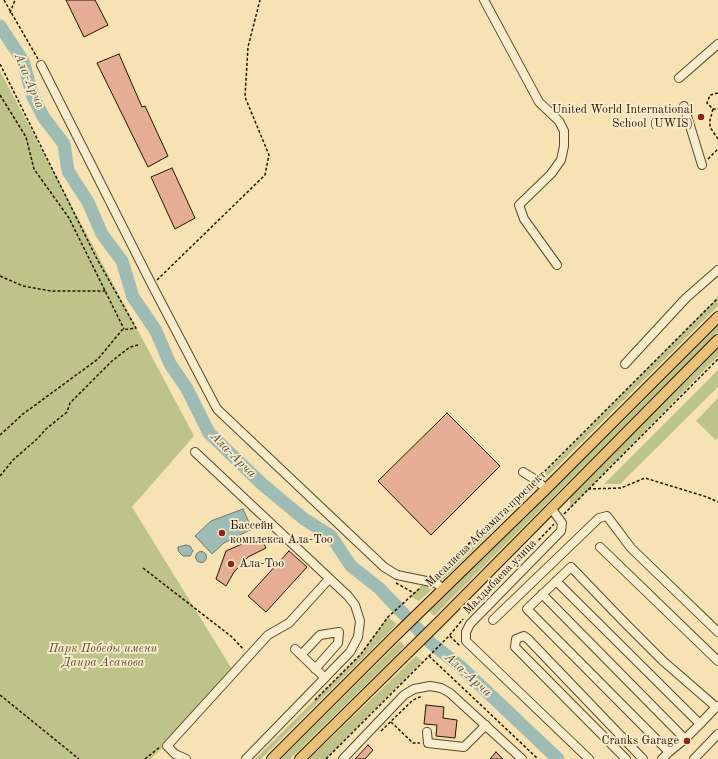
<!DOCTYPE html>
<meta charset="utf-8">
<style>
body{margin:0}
canvas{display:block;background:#f6e2b2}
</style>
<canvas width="718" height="759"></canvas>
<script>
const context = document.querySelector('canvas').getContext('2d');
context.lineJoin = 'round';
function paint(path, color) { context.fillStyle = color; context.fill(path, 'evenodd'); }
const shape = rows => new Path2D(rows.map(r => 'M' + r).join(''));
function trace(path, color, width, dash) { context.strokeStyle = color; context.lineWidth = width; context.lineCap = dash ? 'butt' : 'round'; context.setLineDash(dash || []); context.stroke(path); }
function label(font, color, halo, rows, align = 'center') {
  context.font = font + ' "Old Standard TT",serif'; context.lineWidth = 3.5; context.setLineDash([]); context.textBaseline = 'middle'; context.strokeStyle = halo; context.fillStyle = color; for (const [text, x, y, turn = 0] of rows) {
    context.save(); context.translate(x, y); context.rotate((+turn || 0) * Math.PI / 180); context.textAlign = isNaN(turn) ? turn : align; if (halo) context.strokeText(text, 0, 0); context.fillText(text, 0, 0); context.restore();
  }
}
paint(shape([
 [0,71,194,436,132,507,235,674,151,759,0,759],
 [718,297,718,306,456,567,419,601,410,596,515,503],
 [718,326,718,332,434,616,429,611,617,427],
 [718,347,718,356,570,508,570,497],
 [718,370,718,387,620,484,604,484],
 [718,398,718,438,716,440,696,421],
 [388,617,397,624,261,759,255,759,361,654],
 [400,641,405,646,290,759,281,759],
 [416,656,422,661,326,759,309,759]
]), '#bec38a');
const water = shape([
 [243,509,252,529,224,543,212,554,195,536,211,521,243,509],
 [186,545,190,546,193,551,190,556,183,556,178,551,178,547,186,545],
 '195.5 557a5.5 5.5 0 1 1 11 0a5.5 5.5 0 1 1-11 0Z'
]);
paint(water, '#9ebcb4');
trace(water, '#6f796c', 1);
trace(shape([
 [0,26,23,61,33,97,44,118,64,144,68,171,88,202,102,234,122,261,133,297,156,331,170,364,186,387,209,433,262,484,304,519,331,536,351,566,379,588,431,643,461,667,558,759]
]), '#9ebcb4', 13);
const building = shape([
 [66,0,95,0,108,25,84,37,66,0],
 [119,54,142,107,145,106,168,156,148,167,97,63,119,54],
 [172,168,195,218,175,229,151,177,172,168],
 [447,413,500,466,431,535,378,481,447,413],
 [260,536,266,548,248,557,234,572,226,586,216,579,226,551,260,536],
 [289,551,307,567,266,612,248,596,289,551],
 [426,705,444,707,443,718,457,720,455,738,436,736,437,725,424,724,426,705],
 [368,745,373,750,365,759,355,759,368,745],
 [496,752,503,759,490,759,496,752]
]);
paint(building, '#e4ad94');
trace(building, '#281400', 1);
const minor = shape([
 [484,0,539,102,559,121,564,131,564,146,561,160,551,174,519,205,524,219,557,265],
 [41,65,152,285,217,409,384,567,397,575,436,583,443,589],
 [679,78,718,44],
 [684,106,702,165],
 [625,364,686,298,718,270],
 [195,452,348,596,355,605,360,621,358,637,350,652,246,759],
 [523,472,536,480,546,489],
 [551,508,562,523,561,531,470,624,466,632,466,641,589,759],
 [600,547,718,661],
 [556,581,700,724,716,707],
 [542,594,685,739,700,724],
 [493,620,599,518,607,516,631,548,718,632],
 [295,649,325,678],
 [301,655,320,635,339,632,338,643,315,669],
 [427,732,428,743,464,747,486,725],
 [669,752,685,739],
 [186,759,175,754,167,746,268,635,289,623,329,579],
 [343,759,404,695,414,689,430,686,441,688,450,693,522,759],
 [626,759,519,651,515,647,516,639,524,636,528,639,643,759],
 [662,759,669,752,527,609,571,567,624,622,663,661,716,707,718,706],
 [694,759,718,734]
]);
const major = shape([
 [272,759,395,636,546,489,718,317],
 [300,759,440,621,718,340]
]);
trace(minor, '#5c482c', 10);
trace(major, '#281400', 12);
trace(shape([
 [4,0,38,59],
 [10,13,15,0],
 [0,64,97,259,136,328,122,330,98,359,23,414,0,435],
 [718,93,710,95,707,103,713,109,718,109],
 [0,95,26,137,34,169,69,218,124,329],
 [713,109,710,120,710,127,718,139],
 [708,159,718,149],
 [0,276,23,286,51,291,106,291],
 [157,280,265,175,269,155,245,97,248,47,260,0],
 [541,475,718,298],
 [0,476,13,460,37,439,46,429,67,412,70,403,112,361,130,347,138,345],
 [588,489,621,488,645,478,707,497,718,502],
 [564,514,718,359],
 [143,568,232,637,244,650],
 [435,575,532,485],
 [396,583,414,593],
 [473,609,554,524],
 [450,636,460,646],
 [429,656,538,759],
 [0,695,79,759],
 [315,700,361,654,388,617,420,588],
 [391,722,413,743,420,743],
 [381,731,413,700,422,696],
 [145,759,160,747],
 [326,759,449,636,463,619]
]), '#281400', 1.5, [3, 2]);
trace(minor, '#f9eccd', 8);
trace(major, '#ebc179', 10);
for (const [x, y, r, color] of [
 [701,117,4,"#8f2418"],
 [222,533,4,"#8f2418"],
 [231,564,4,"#8f2418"],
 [687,741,4,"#8f2418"]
]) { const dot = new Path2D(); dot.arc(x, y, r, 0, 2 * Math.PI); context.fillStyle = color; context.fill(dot); trace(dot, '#f9eccd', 1.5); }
label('12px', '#281400', '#f9eccd', [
 ["United World International",693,110],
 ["School (UWIS)",693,124],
 ["Бассейн",230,526,"left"],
 ["комплекса Ала-Тоо",230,540,"left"],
 ["Ала-Тоо",239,564,"left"],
 ["Cranks Garage",679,741]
], 'right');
label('12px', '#281400', '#f9eccd', [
 ["Масалиева Абсамата проспект",486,529,-44],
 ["Малдыбаева улица",500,577,-46]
]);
label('italic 12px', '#5c5130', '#f9eccd', [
 ["Парк Победы имени",103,649],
 ["Даира Асанова",103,663]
]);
label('italic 13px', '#514f3f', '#f9eccd', [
 ["Ала-Арча",29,81,67],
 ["Ала-Арча",233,455,45],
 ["Ала-Арча",468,675,42]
]);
</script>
